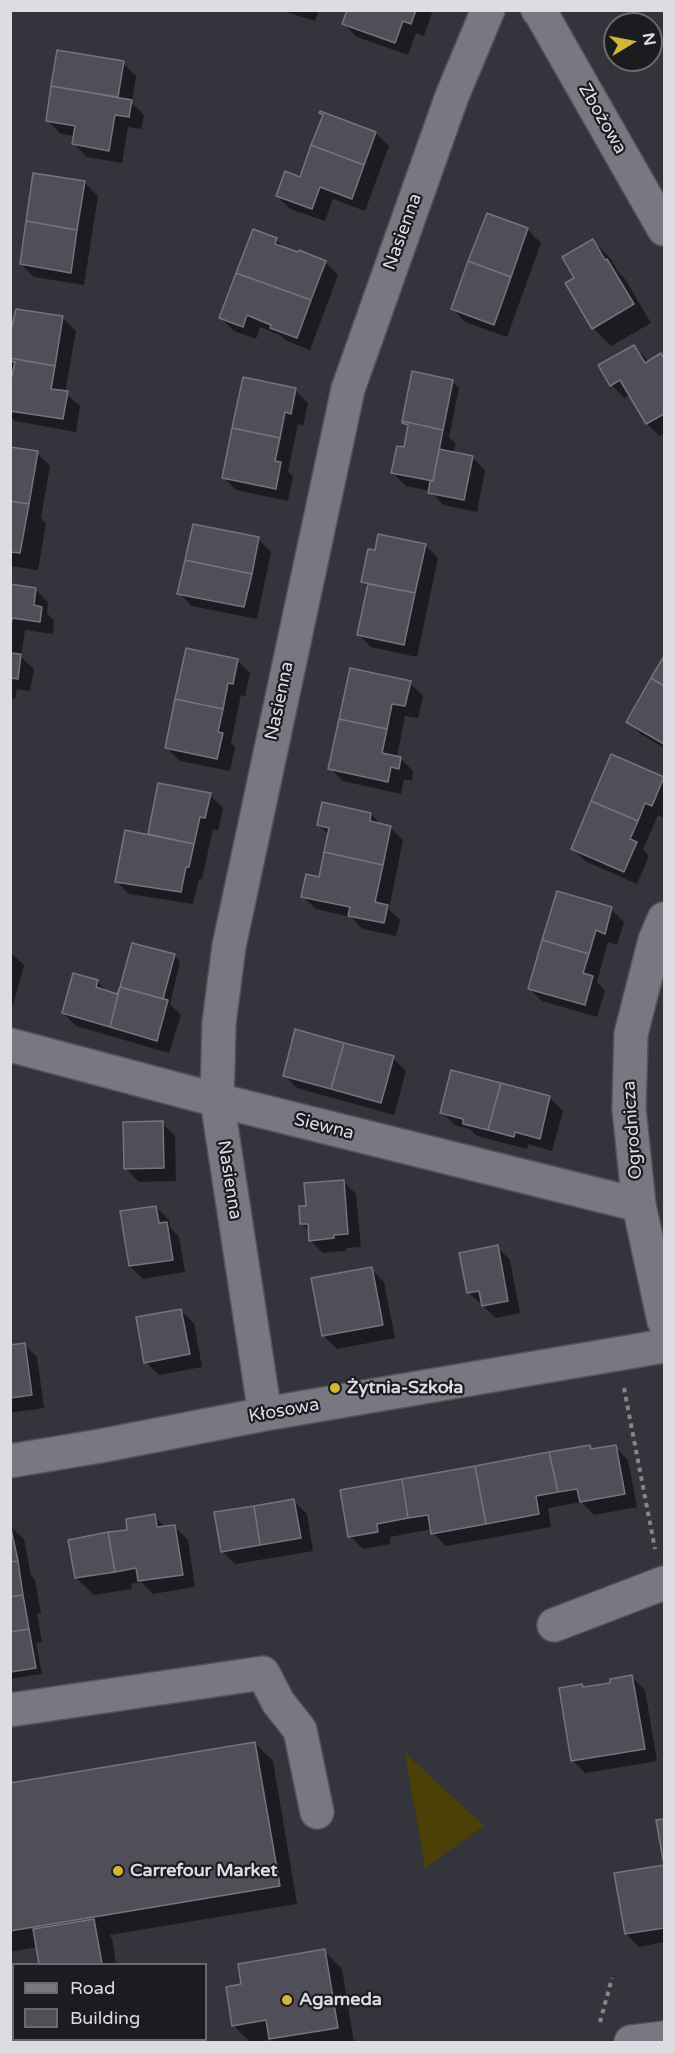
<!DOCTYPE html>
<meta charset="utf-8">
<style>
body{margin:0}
#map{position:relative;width:675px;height:2053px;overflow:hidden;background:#34343d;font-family:"Varela Round",sans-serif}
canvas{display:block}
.frame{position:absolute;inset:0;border:12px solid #dcdce2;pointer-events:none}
.legend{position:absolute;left:12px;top:1963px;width:195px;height:78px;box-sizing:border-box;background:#1c1c20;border:2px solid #69696e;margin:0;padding:8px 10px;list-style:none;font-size:18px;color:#dcdce2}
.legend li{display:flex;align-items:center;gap:12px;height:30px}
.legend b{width:30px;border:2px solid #69696e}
.north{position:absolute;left:603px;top:12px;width:60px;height:60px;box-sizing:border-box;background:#1c1c20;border:2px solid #69696e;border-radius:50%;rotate:80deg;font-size:16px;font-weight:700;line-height:24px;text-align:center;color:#dcdce2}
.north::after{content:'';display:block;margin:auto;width:21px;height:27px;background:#d2b736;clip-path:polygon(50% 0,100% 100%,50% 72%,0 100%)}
</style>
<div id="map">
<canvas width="675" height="2053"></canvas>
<div class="frame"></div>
<ul class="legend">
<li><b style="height:8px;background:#787882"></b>Road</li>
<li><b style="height:16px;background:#504f59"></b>Building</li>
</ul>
<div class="north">N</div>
</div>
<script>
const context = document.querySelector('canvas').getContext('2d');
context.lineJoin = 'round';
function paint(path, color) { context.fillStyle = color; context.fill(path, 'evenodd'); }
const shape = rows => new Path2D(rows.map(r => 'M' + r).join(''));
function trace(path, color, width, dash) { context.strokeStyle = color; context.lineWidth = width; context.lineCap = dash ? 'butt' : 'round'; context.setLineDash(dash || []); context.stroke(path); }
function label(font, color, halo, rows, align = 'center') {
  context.font = font + ' "Varela Round",sans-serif'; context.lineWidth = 4.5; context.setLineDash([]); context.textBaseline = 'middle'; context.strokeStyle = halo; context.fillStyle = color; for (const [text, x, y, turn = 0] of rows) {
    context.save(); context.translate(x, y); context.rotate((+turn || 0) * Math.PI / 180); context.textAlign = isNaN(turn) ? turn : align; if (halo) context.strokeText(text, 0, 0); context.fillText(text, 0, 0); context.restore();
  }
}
paint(shape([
 [405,1753,484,1826,425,1868]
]), '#4b4005');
paint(shape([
 [287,10,319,10,315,21,289,13],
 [349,10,433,10,424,36,416,33,408,55,357,37,344,24],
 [59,51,123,63,136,76,132,103,144,115,141,129,128,127,122,163,87,157,74,144,75,136,61,134,48,121],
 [318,112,376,133,389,146,365,211,333,199,325,221,290,209,277,196,300,179,323,117],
 [85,183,98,196,84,285,34,277,21,264],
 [487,215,528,230,541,243,507,337,465,322,453,309],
 [276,240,286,250,325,262,338,275,310,350,285,340,280,335,260,327,256,339,234,331,221,318],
 [593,241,611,259,618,272,625,279,651,323,611,346,593,328,576,278],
 [63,318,76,331,65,393,80,406,76,432,15,421,10,417,10,385,15,369,10,366,10,335],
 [634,346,649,362,661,355,664,359,664,434,660,436,647,424,630,394,624,398,612,385],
 [452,381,459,388,449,437,456,444,453,454,472,457,485,470,477,512,443,505,430,491,406,486,393,473,405,449,410,427,404,421],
 [295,390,308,403,303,426,298,424,288,471,293,477,288,501,236,490,223,477],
 [10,448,37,453,50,466,41,518,46,523,38,570,10,566],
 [258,539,271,552,257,619,192,606,179,593],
 [425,545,438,558,417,657,371,647,358,634,369,587,363,582],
 [10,586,35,589,48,602,47,613,54,621,53,634,25,630,21,657,34,669,30,691,17,689,15,699,10,698],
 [664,659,664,748,641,734,628,721],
 [237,660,250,673,245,696,241,695,231,743,235,747,230,771,180,761,167,748],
 [410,683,423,696,418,718,405,716,397,757,400,758,413,771,412,781,404,779,401,794,343,781,330,768],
 [663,778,664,818,658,815,643,850,649,856,637,884,585,861,572,848],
 [159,785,210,795,223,808,218,831,213,829,202,879,199,879,193,904,129,894,116,881,149,836],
 [371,814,381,825,390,827,403,840,389,909,400,920,396,936,363,929,351,917,316,909,303,897,320,878,329,835,318,824],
 [611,909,624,922,617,945,608,942,597,982,605,991,597,1017,542,1001,529,988],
 [10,952,24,965,11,1012,10,1012],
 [174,955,180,962,170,1004,181,1015,169,1053,76,1026,63,1013,98,982,108,993,118,996],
 [393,1058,406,1071,394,1115,297,1088,284,1075],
 [452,1072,550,1098,563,1111,552,1151,528,1144,527,1149,477,1136,470,1129,455,1125,442,1112],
 [162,1123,175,1136,176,1181,139,1182,126,1169],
 [343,1181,356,1194,361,1247,346,1248,346,1251,323,1253,310,1240,309,1231,302,1224,307,1207],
 [156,1207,169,1220,170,1227,179,1237,185,1272,143,1279,130,1266],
 [497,1247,510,1260,520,1313,496,1318,468,1292],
 [371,1269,384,1282,395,1338,337,1349,324,1336],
 [180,1310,194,1323,202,1367,159,1375,146,1362],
 [24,1344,37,1357,44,1408,10,1413,10,1346],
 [589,1446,593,1450,615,1447,628,1460,637,1507,594,1515,582,1502,548,1508,551,1527,446,1546,433,1533,432,1529,390,1537,390,1544,363,1549,350,1536,342,1491],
 [294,1501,307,1514,313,1551,235,1564,222,1551],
 [154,1516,166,1528,175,1527,188,1540,195,1587,153,1594,141,1582,131,1584,132,1589,94,1595,76,1578,129,1531],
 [10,1526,24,1539,31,1575,35,1580,41,1613,37,1613,42,1642,36,1643,42,1674,10,1679],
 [632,1677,645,1690,657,1761,585,1773,572,1760,582,1685,585,1688,612,1684],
 [255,1743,273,1761,297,1904,109,1935,112,1938,116,1964,40,1964,37,1947,10,1952,10,1785],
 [664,1820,664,1860,658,1822],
 [664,1866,664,1942,639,1947,626,1934,616,1874],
 [324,1951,342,1969,354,2042,275,2042,272,2040,250,2042,233,2025,243,1985],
 [10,1979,14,2040,46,2040,46,2042,10,2042],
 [53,2040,130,2040,130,2042,54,2042]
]), '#0007');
const building = shape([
 [347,10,416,10,411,24,403,21,395,43,342,24,347,10],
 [57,50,124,61,118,97,51,86,57,50],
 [51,86,132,100,129,117,115,115,109,151,72,144,75,126,46,121,51,86],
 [320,111,376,132,364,165,311,145,323,115,319,113,320,111],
 [311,145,364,165,352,199,320,187,312,209,276,196,285,171,300,177,311,145],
 [33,173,85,181,77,230,26,221,33,173],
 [487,213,528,228,511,277,468,261,487,213],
 [26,221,77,230,71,273,20,264,26,221],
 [253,229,277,238,275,244,298,252,299,250,326,261,311,300,236,273,253,229],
 [593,239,605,260,607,259,634,304,592,329,565,283,574,278,562,257,593,239],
 [468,261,511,277,494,325,451,309,468,261],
 [236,273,311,300,297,338,270,328,271,325,247,315,243,327,219,318,236,273],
 [16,309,63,316,55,366,10,358,10,334,16,309],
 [634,345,645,363,661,353,664,359,664,414,646,424,620,380,610,386,598,365,634,345],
 [10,358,55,366,51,389,68,391,63,419,10,411,10,384,15,362,10,362,10,358],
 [412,371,453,380,443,430,402,421,412,371],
 [243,377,296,388,291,414,285,412,280,438,232,428,243,377],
 [402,421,443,430,433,481,391,473,397,446,404,447,408,425,402,423,402,421],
 [232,428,280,438,275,461,281,462,276,489,222,478,232,428],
 [10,447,38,451,29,504,10,501,10,447],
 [439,449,473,456,464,500,428,493,430,481,433,481,439,449],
 [10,501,29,504,20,553,10,552,10,501],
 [193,524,259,537,252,574,185,560,193,524],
 [378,534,426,544,415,593,361,582,368,549,375,550,378,534],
 [185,560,252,574,244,607,177,594,185,560],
 [10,584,36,588,34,605,42,607,40,622,12,618,10,633,10,584],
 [368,584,415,593,404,645,357,635,368,584],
 [186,648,238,659,233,684,228,683,223,709,175,699,186,648],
 [10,653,21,654,18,679,10,678,10,653],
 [664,656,664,686,651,678,664,656],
 [350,668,411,681,405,706,392,704,387,729,339,719,350,668],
 [651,678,664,686,664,744,626,722,651,678],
 [175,699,223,709,218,732,223,733,217,759,165,748,175,699],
 [339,719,387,729,382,753,401,757,399,769,391,767,388,782,328,769,339,719],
 [611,754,664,777,652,806,645,803,638,821,591,801,611,754],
 [158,783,211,793,205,818,200,817,194,844,148,834,158,783],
 [591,801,638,821,630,839,637,842,624,872,571,849,591,801],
 [322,802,371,813,370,821,391,826,383,865,324,852,329,828,317,825,322,802],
 [125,830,194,844,189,867,186,867,181,892,115,882,125,830],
 [324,852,383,865,375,902,388,905,384,923,348,916,350,907,301,897,306,874,319,877,324,852],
 [557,891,612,907,605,934,596,930,589,954,542,940,557,891],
 [542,940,589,954,583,973,593,976,585,1005,528,989,542,940],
 [132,943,175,954,163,999,120,987,132,943],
 [73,973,98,980,96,987,117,994,120,987,110,1027,62,1013,73,973],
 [120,987,168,1000,157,1041,110,1027,120,987],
 [295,1029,344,1043,331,1089,283,1076,295,1029],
 [344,1043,394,1056,381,1103,331,1089,344,1043],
 [451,1070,501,1083,488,1130,463,1124,463,1119,440,1113,451,1070],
 [501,1083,550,1096,540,1139,515,1132,514,1137,488,1130,501,1083],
 [163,1121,164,1168,124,1169,123,1122,163,1121],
 [344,1180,348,1234,334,1235,334,1238,309,1241,308,1224,300,1224,299,1206,306,1206,304,1183,344,1180],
 [156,1206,159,1223,167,1222,173,1260,129,1266,120,1211,156,1206],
 [498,1245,508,1301,482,1306,479,1291,467,1293,459,1253,498,1245],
 [372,1267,383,1325,322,1336,311,1278,372,1267],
 [181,1309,190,1354,144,1363,136,1317,181,1309],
 [25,1343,32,1395,10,1398,10,1345,25,1343],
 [590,1445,591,1449,616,1445,625,1494,580,1502,577,1489,558,1492,549,1452,590,1445],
 [549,1452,558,1492,536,1496,539,1514,486,1524,475,1466,549,1452],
 [475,1466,486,1524,431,1534,428,1515,408,1518,402,1479,475,1466],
 [402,1479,408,1518,377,1524,378,1532,348,1537,340,1490,402,1479],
 [294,1499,301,1538,260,1545,254,1506,294,1499],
 [254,1506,260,1545,221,1552,214,1512,254,1506],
 [155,1514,157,1527,175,1525,183,1575,138,1581,136,1568,115,1572,108,1532,127,1530,126,1519,155,1514],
 [10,1524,18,1561,10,1562,10,1524],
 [108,1532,115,1572,75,1578,68,1540,108,1532],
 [18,1561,23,1595,10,1597,10,1562,18,1561],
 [23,1595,29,1629,10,1632,10,1597,23,1595],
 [29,1629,36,1668,10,1672,10,1632,29,1629],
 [632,1675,645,1749,571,1761,559,1688,582,1684,583,1687,610,1683,610,1679,632,1675],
 [255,1742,280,1886,10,1931,10,1783,255,1742],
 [664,1819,664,1928,625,1934,614,1873,664,1865,656,1820,664,1819],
 [94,1919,102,1964,39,1964,33,1929,94,1919],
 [325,1949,338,2028,269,2039,266,2020,232,2026,226,1987,241,1984,238,1964,325,1949],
 [10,1977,14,1977,14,2021,10,2021,10,1977],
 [10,2021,14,2021,14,2040,36,2040,36,2042,10,2042,10,2021],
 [52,2040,116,2040,116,2042,52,2042,52,2040]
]);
paint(building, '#504f59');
trace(building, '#74747f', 1.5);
const minor = shape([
 [538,10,542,15,664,229],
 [664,919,655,940,631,1034,629,1109,639,1205,664,1321],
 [10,1045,217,1100,639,1205],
 [265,1414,217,1100,219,1023,229,946,348,389,452,96,488,10],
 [10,1461,100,1446,265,1414,664,1346],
 [554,1625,664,1583],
 [10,1710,263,1673,278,1702,300,1730,317,1812],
 [631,2042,664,2038]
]);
trace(minor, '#525259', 36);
trace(shape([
 [624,1388,655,1549],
 [600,2022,612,1978]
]), '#85858c', 4, [4.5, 4.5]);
trace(minor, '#787882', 33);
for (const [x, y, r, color] of [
 [335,1388,6,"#d2b736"],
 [118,1871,6,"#d2b736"],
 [287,2000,6,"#d2b736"]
]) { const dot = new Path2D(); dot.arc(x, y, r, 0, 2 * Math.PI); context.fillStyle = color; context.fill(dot); trace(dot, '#1c1c20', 2); }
label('18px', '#dcdce2', '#1c1c20', [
 ["Zbożowa",602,119,60],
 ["Nasienna",403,232,-70],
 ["Nasienna",280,701,-78],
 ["Siewna",324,1127,14],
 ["Ogrodnicza",633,1130,-94],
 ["Nasienna",229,1180,81],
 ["Kłosowa",284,1411,-10]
]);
label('bold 18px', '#dcdce2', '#1c1c20', [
 ["Żytnia-Szkoła",347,1388],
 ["Carrefour Market",130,1871],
 ["Agameda",299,2000]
], 'left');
</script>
